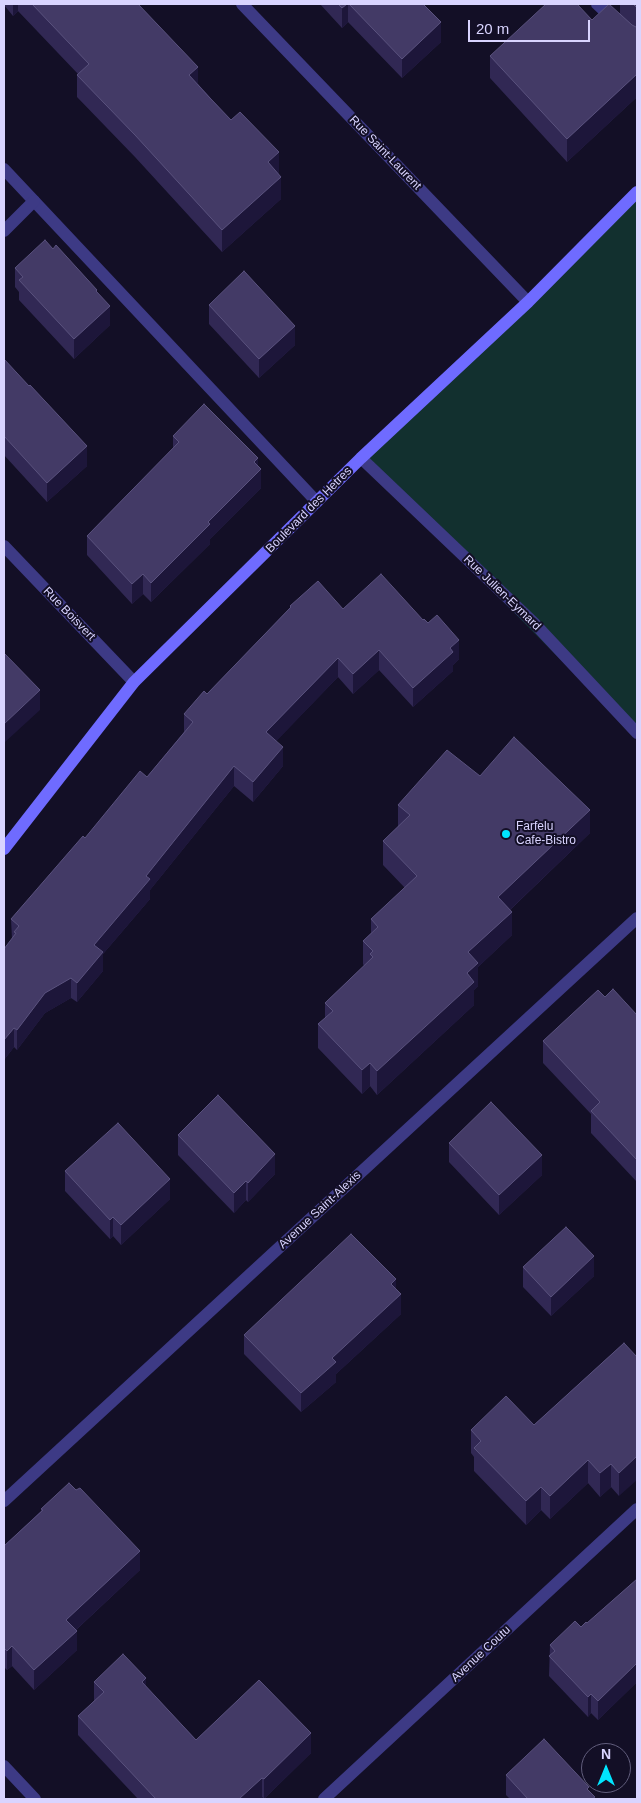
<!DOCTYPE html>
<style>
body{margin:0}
#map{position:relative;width:641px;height:1803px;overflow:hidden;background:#130f26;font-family:Arial,sans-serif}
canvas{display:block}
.frame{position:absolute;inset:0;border:5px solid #d9d4ff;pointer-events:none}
.north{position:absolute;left:581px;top:1743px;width:50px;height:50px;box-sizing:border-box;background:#130f26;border:1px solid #625e7d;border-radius:50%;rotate:0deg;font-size:14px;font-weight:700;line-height:20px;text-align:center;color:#d9d4ff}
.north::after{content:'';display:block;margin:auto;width:18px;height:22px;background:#00e5ff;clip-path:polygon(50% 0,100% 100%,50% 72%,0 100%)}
.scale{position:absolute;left:468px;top:20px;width:122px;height:22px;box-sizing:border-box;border:2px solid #d9d4ff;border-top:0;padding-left:6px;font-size:15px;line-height:18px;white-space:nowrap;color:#d9d4ff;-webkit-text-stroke:4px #130f26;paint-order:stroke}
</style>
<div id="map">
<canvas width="641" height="1803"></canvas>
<div class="frame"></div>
<div class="north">N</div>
<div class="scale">20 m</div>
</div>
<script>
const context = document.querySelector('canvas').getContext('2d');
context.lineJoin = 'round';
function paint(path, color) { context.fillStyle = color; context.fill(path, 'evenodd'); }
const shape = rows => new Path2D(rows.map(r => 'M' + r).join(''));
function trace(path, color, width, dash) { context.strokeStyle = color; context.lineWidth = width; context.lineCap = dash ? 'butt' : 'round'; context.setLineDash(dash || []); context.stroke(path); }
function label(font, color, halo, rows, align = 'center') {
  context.font = font + ' Arial,sans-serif'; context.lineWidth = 4; context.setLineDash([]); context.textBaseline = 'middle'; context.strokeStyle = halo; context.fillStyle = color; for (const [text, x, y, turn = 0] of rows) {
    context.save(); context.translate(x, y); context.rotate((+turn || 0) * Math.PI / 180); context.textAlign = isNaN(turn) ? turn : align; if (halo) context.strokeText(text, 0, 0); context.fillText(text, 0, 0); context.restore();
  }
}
paint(shape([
 [637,198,637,737,361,458]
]), '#12302f');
trace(shape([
 [597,4,637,42],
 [4,169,317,502]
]), '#3d3a85', 12);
trace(shape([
 [242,4,528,302],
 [4,231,34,201],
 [361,458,534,623,637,733],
 [4,546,134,682],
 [4,1501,637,918],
 [4,1766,35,1799],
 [324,1799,637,1509]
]), '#3d3a85', 12);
trace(shape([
 [4,849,134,682,361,458,528,302,637,192]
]), '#6f6bff', 12);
paint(shape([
 [4,4,138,4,198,84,279,174,281,199,222,252,135,157,77,97,77,75,78,74,18,11,13,16,4,5],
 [320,4,423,4,441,42,402,78,348,22,342,28],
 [620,4,637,4,637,97,567,162,490,78,490,56,592,20,620,15],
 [53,249,97,292,110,325,74,359,19,300,19,292,15,287,15,268],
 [209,305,295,345,259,378,209,324],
 [4,359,87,466,47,502,4,455],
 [173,436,258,466,261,488,210,539,210,544,151,602,143,594,132,604,87,555,87,536,173,449],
 [290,606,343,609,459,659,453,665,453,671,413,707,379,670,353,694,338,677,276,741,283,766,253,802,234,786,150,890,150,899,103,954,103,971,77,1002,71,998,45,1013,17,1050,14,1047,4,1060,4,949,12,939,11,919,85,838,147,777,184,732,184,714,207,694,290,608],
 [480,776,590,833,510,910,512,935,478,967,478,986,474,990,474,1005,377,1095,370,1086,362,1094,318,1048,318,1024,325,1018,325,1003,364,966,363,964,363,941,371,933,371,919,405,888,383,865,383,841,398,827,398,805],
 [605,997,637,1015,637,1182,591,1133,591,1114,543,1063,543,1041],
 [178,1135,275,1174,248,1202,246,1200,234,1213,178,1155],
 [449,1143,542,1175,499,1215,449,1162],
 [65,1171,170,1199,121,1245,113,1236,110,1239,65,1191],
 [523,1267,594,1276,551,1316,523,1287],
 [396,1289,401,1314,336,1374,336,1382,301,1412,244,1354,244,1335],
 [624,1343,619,1496,611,1487,600,1497,588,1483,550,1519,541,1510,526,1525,474,1471,474,1457,471,1453,471,1430,534,1425],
 [41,1509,140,1570,76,1630,77,1650,34,1690,12,1666,7,1670,4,1667,4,1546,41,1511],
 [637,1579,637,1682,598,1720,591,1713,588,1717,549,1676,550,1645,587,1623],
 [94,1682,146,1687,196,1740,311,1753,264,1799,262,1797,260,1799,138,1799,78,1735,78,1716,94,1701],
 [506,1775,589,1791,595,1799,510,1799,506,1795]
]), '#312854');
paint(shape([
 [13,4,18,4,18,11,13,16],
 [347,4,348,4,348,22,342,28,342,8],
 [441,22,441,42,402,78,402,59],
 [198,67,198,89,189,75],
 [637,74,637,97,567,162,567,139],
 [279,152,279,175,268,162],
 [281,177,281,199,222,252,222,230],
 [110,306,110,325,74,359,74,339],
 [295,326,295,345,259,378,259,359],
 [87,446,87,466,47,502,47,483],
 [258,458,258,472,261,469,261,488,210,539,210,544,151,602,151,583,208,522,254,462],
 [143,574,143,594,132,604,132,584],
 [459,640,459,659,453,665,453,671,413,707,413,688,450,648],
 [379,650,379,670,353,694,353,674],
 [338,658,338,677,266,752,266,732],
 [40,690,40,710,4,743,4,724],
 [283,747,283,766,253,802,253,782],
 [234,766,234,786,150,890,150,899,103,954,103,971,77,1002,77,983,94,945,146,876],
 [590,810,590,833,498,921,498,897],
 [512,912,512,935,478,967,478,986,474,990,474,1005,377,1095,377,1071,468,952],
 [71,978,71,998,45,1013,17,1050,17,1030,45,993],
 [14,1028,14,1047,4,1060,4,1040],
 [370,1063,370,1086,362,1094,362,1070],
 [275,1154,275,1174,248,1202,248,1183],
 [542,1155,542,1175,499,1215,499,1195],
 [170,1179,170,1199,121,1245,121,1225],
 [246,1181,246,1200,234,1213,234,1193],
 [113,1217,113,1236,110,1239,110,1220],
 [594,1256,594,1276,551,1316,551,1297],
 [396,1279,396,1299,401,1294,401,1314,336,1374,336,1382,301,1412,301,1393,332,1358],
 [637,1456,637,1480,619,1496,619,1473],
 [588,1460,588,1483,550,1519,550,1496],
 [611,1464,611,1487,600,1497,600,1473],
 [541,1487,541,1510,526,1525,526,1501],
 [140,1551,140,1570,66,1639,66,1620],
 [77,1631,77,1650,34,1690,34,1670],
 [12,1646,12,1666,7,1670,7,1651],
 [637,1663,637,1682,598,1720,598,1701],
 [146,1678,146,1698,142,1682],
 [591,1694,591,1713,588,1717,588,1697],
 [311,1733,311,1753,264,1799,264,1779],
 [262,1778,262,1797,260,1799,239,1799]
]), '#1d163a');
const building = shape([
 [32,4,138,4,198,67,189,75,210,98,231,120,240,112,279,152,268,162,281,177,222,230,135,135,77,75,89,64,32,4],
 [338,4,347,4,342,8,338,4],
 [349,4,423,4,441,22,402,59,349,4],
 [546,4,577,4,592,20,609,4,632,25,636,27,637,27,637,74,567,139,490,56,546,4],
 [633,4,637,4,637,8,633,4],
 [45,240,53,249,56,245,97,290,96,291,110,306,74,339,19,280,23,277,15,268,45,240],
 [244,271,295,326,259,359,209,305,244,271],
 [4,359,29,386,30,385,87,446,47,483,4,436,4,359],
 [204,404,258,458,254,462,261,469,208,522,210,524,151,583,143,574,132,584,87,536,179,442,173,436,204,404],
 [381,574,423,620,424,619,428,623,437,615,459,640,450,648,453,652,413,688,379,650,353,674,338,658,266,732,283,747,253,782,234,766,146,876,150,879,94,945,103,952,77,983,71,978,45,993,17,1030,14,1028,4,1040,4,949,16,933,14,932,19,926,11,919,83,836,85,838,140,771,147,777,193,722,184,714,204,691,207,694,291,607,290,606,318,581,343,609,381,574],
 [4,653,40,690,4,724,4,653],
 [514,737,590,810,498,897,512,912,468,952,478,963,467,973,474,982,377,1071,370,1063,362,1070,318,1024,333,1011,325,1003,373,957,370,954,373,951,363,941,378,927,371,919,417,876,383,841,410,815,398,805,447,750,480,776,514,737],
 [613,989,637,1015,637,1160,591,1111,600,1102,543,1041,598,990,605,997,613,989],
 [218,1095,275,1154,248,1183,246,1181,234,1193,178,1135,218,1095],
 [491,1102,542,1155,499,1195,449,1143,491,1102],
 [118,1123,170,1179,121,1225,113,1217,110,1220,65,1171,118,1123],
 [566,1227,594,1256,551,1297,523,1267,566,1227],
 [351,1234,396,1279,391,1284,401,1294,332,1358,336,1362,301,1393,244,1335,351,1234],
 [624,1343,637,1357,637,1456,619,1473,611,1464,600,1473,588,1460,550,1496,541,1487,526,1501,474,1448,481,1441,471,1430,506,1396,534,1425,624,1343],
 [69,1483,76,1490,80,1488,140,1551,66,1620,77,1631,34,1670,12,1646,7,1651,4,1648,4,1546,43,1510,41,1509,69,1483],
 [637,1579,637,1663,598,1701,591,1694,588,1697,549,1656,555,1651,550,1645,575,1621,581,1627,586,1622,587,1623,637,1579],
 [123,1654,146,1678,142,1682,196,1740,259,1680,311,1733,264,1779,262,1778,239,1799,156,1799,78,1716,104,1692,94,1682,123,1654],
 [544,1739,589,1787,587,1789,595,1797,592,1799,528,1799,506,1775,544,1739]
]);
paint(building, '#433a66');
trace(building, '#5a527e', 1);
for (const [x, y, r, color] of [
 [506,834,5,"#00e5ff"]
]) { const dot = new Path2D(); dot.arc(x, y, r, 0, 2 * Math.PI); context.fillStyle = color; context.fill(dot); trace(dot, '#130f26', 2); }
label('12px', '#d9d4ff', '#130f26', [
 ["Rue Saint-Laurent",385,153,46],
 ["Boulevard des Hetres",309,510,-45],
 ["Rue Julien-Eymard",502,593,44],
 ["Rue Boisvert",69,614,46],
 ["Avenue Saint-Alexis",320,1210,-43],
 ["Avenue Coutu",481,1654,-43]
]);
label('12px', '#d9d4ff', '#130f26', [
 ["Farfelu",516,827],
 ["Cafe-Bistro",516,841]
], 'left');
</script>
